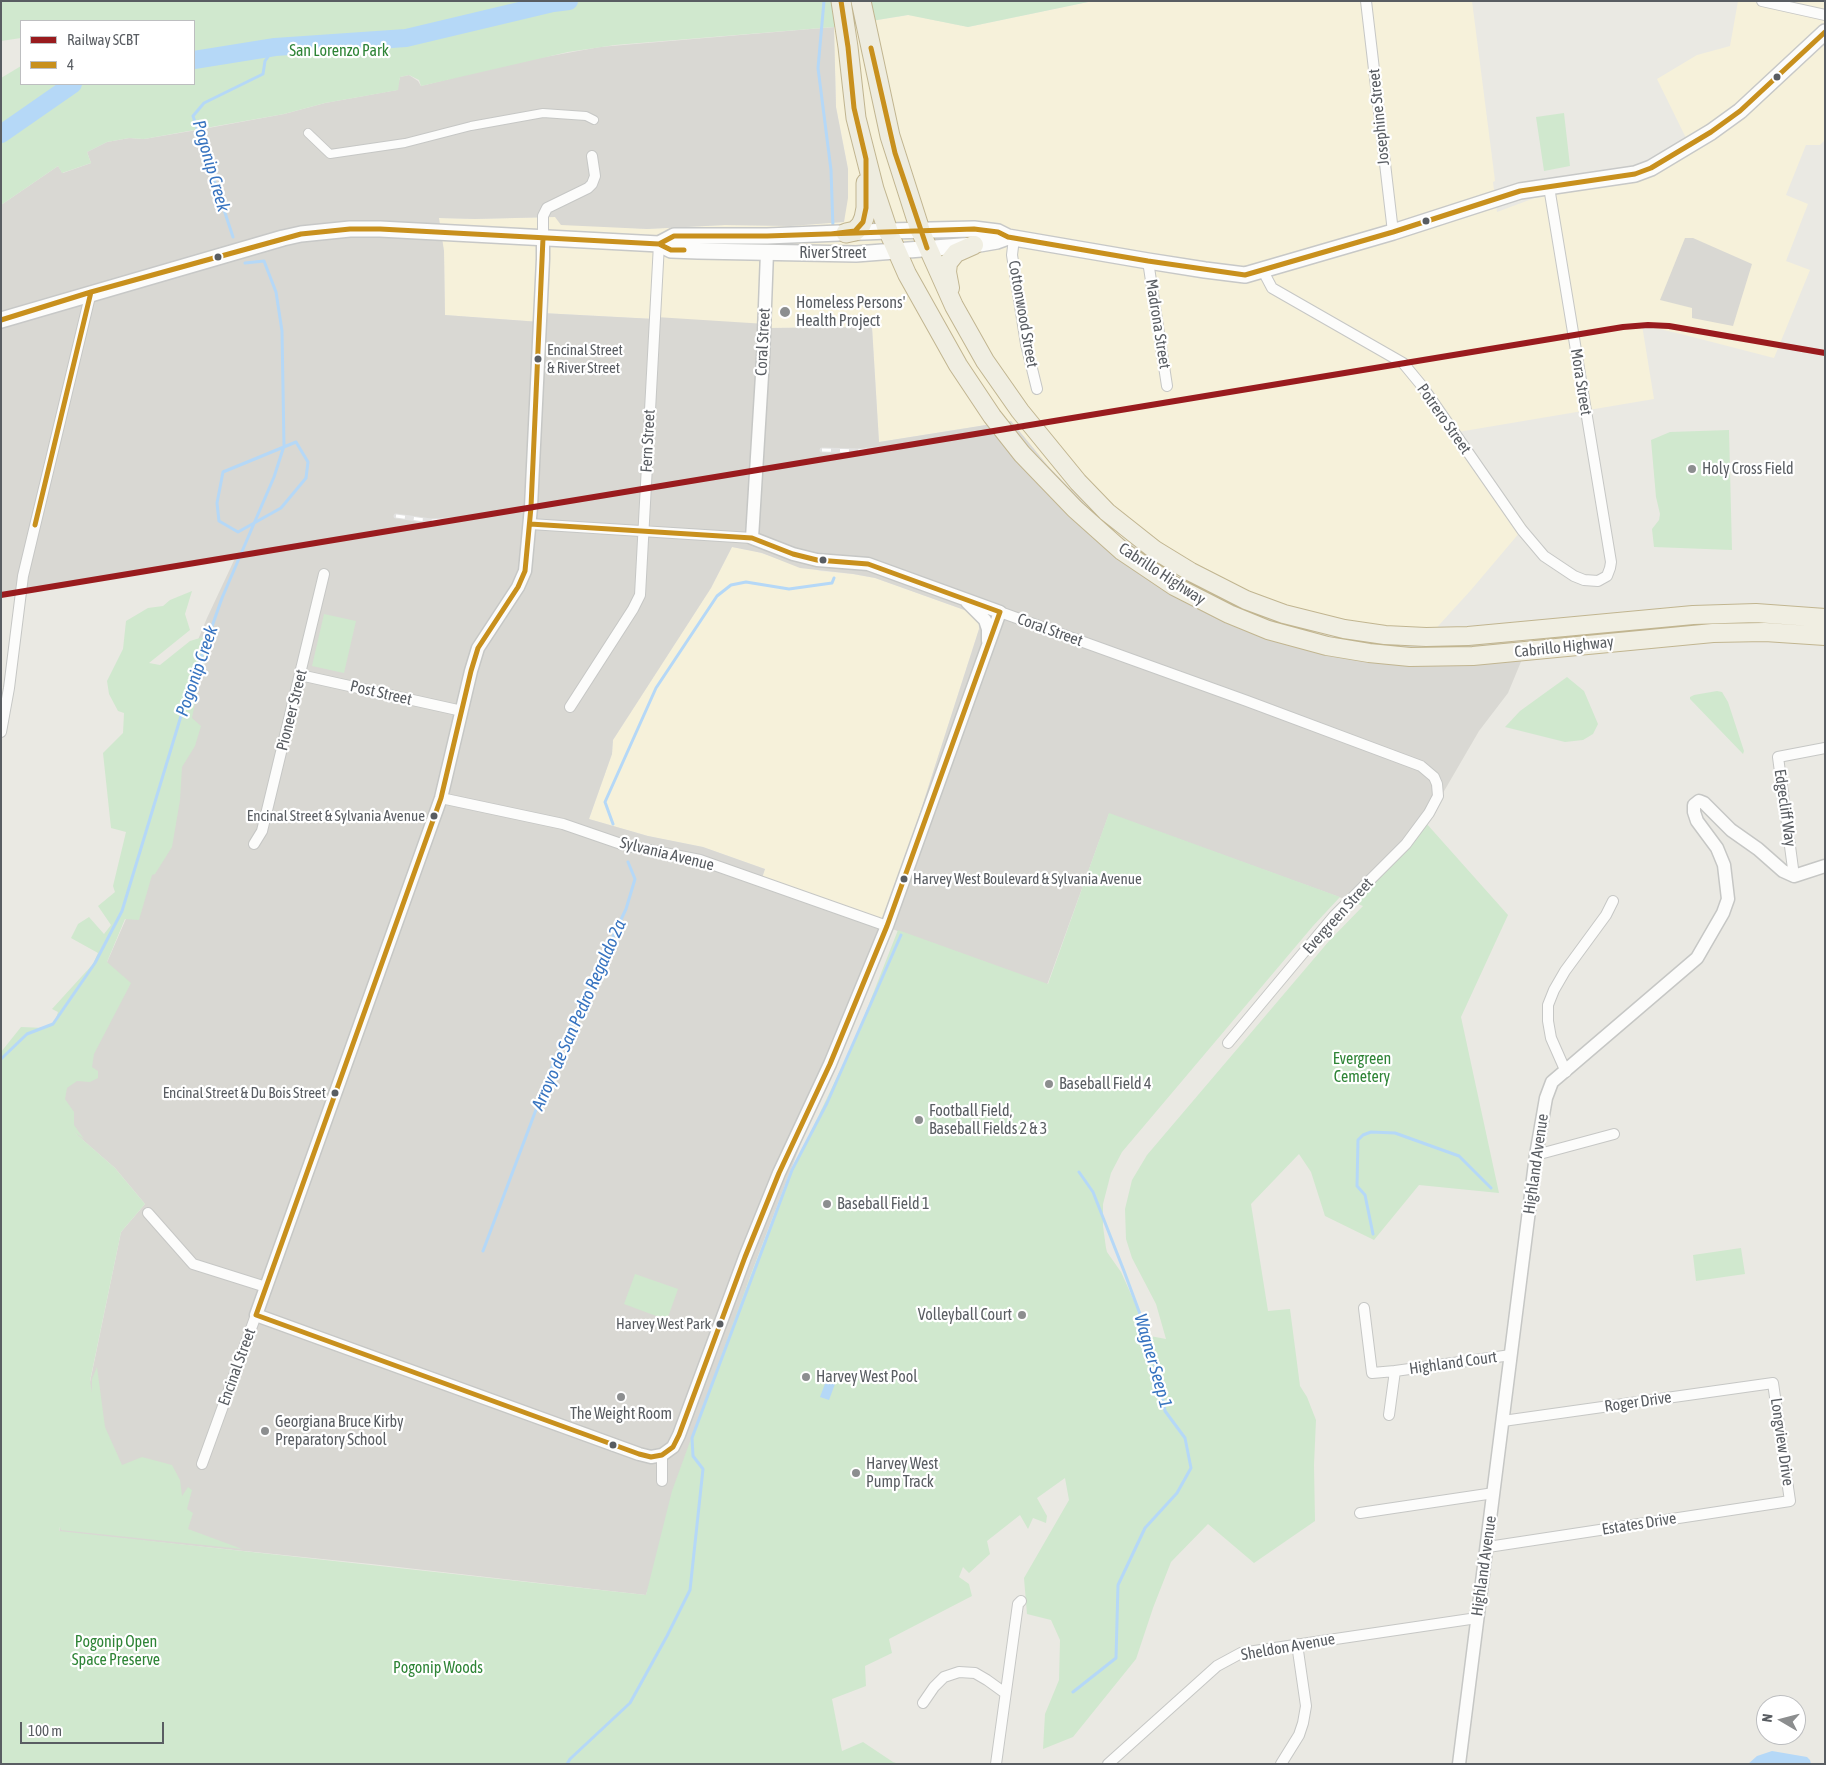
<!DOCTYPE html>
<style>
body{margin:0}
#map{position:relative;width:1826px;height:1765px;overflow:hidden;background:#eae9e3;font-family:"Asap Condensed",sans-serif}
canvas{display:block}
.frame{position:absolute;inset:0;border:2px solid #595d62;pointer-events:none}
.legend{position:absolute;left:20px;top:20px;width:175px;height:65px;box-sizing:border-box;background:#fff;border:1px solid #bdbec0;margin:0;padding:6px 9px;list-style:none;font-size:15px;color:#595d62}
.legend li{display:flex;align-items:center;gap:10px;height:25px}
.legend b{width:25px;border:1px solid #bdbec0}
.north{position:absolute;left:1756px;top:1695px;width:50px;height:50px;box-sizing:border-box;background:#fff;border:1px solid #bdbec0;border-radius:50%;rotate:278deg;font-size:14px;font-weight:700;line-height:20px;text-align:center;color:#595d62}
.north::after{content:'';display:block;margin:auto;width:18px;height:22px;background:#8c8e8f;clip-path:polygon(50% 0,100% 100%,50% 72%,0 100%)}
.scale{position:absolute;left:20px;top:1722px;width:144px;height:22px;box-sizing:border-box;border:2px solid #595d62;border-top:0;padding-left:6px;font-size:15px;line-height:18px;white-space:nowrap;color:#595d62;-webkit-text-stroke:4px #fff;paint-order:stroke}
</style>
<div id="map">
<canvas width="1826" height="1765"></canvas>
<div class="frame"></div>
<ul class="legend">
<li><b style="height:6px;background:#991b1e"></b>Railway SCBT</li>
<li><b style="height:6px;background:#c8901d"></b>4</li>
</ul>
<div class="north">N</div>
<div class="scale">100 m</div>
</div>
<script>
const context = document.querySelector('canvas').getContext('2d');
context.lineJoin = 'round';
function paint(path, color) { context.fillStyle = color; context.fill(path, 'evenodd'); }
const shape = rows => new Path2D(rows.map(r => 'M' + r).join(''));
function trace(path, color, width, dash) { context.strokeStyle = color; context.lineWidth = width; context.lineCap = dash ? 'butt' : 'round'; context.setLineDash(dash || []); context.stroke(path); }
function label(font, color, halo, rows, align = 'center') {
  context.font = font + ' "Asap Condensed",sans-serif'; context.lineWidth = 4.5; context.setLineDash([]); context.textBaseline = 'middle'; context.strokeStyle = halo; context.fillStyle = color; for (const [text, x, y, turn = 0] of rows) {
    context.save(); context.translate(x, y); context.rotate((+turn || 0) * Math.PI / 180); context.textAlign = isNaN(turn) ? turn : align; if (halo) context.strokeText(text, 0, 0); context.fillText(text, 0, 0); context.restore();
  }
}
paint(shape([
 [1093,1,1472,1,1493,165,1495,181,1493,182,1497,212,1572,184,1631,170,1686,138,1657,79,1697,55,1730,46,1738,1,1825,1,1825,140,1820,145,1806,145,1786,195,1808,204,1786,261,1810,270,1774,358,1681,334,1642,325,1654,399,1458,432,1526,525,1471,590,1419,647,1357,641,1299,629,1248,611,1200,589,1154,561,1112,530,1093,512,1048,466,1011,421,879,442,872,327,766,328,655,319,542,313,541,322,445,315,444,251,438,218,475,219,555,217,617,227,647,229,725,225,790,226,844,222,848,169,836,107,834,27,909,15,968,27],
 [732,547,754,551,820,571,853,574,875,578,970,612,978,620,979,629,884,925,761,881,765,869,703,847,648,836,589,819,612,754,613,740,711,588]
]), '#f6f1da');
paint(shape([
 [834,27,836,107,848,169,848,198,844,222,790,226,725,225,647,229,561,225,555,217,475,219,439,218,444,251,445,315,540,322,542,313,655,319,656,317,766,324,766,328,872,327,879,442,1011,421,1048,466,1093,512,1112,530,1154,561,1177,576,1223,601,1248,611,1299,629,1328,636,1389,645,1446,647,1530,640,1508,693,1479,731,1422,829,1350,901,1109,814,1047,985,884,926,748,1282,646,1595,371,1564,59,1532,121,1232,145,1204,115,1168,69,1128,30,1101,87,1008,160,841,195,647,207,618,237,554,1,593,1,205,58,166,63,173,91,163,87,152,107,142,129,138,144,139,203,129,284,114,325,103,397,90,400,77,409,75,418,81,421,86,512,63,600,47],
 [732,547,762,553,800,568,853,574,875,578,970,612,979,622,979,629,884,925,761,881,765,869,703,847,648,836,589,819,612,754,613,740,711,588],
 [1685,238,1693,238,1752,264,1733,326,1692,318,1692,308,1660,300]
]), '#d9d8d3');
paint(shape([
 [1,1,1093,1,968,27,908,15,834,27,615,45,568,52,421,86,419,80,409,75,400,77,398,90,325,103,284,114,144,139,129,138,107,142,87,152,91,163,62,173,58,166,1,205,1,78,21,66,21,84,194,84,194,21,21,21,21,38,1,41],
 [1564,113,1570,166,1544,171,1536,117],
 [1729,430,1732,550,1654,547,1652,529,1659,520,1660,514,1656,497,1651,440,1670,432],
 [192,591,185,614,190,630,149,663,160,665,190,641,213,634,200,678,192,718,201,726,195,746,182,767,180,800,172,847,155,874,152,875,139,920,125,919,107,962,131,983,94,1054,92,1067,98,1071,98,1078,90,1082,77,1081,67,1088,65,1099,74,1112,74,1125,84,1139,74,1132,115,1168,145,1204,121,1232,90,1381,92,1393,92,1379,97,1367,105,1427,122,1465,142,1457,172,1465,180,1480,182,1496,188,1487,192,1490,187,1509,193,1513,188,1529,242,1549,61,1530,60,1527,59,1531,646,1595,672,1491,748,1282,786,1184,856,1037,898,930,1048,984,1109,813,1340,897,1313,926,1122,1152,1111,1173,1103,1204,1103,1226,1106,1248,1107,1252,1121,1272,1150,1336,1166,1339,1156,1304,1132,1258,1126,1239,1125,1209,1132,1180,1147,1155,1329,941,1363,906,1350,901,1426,823,1508,915,1461,1017,1499,1193,1419,1185,1374,1240,1325,1216,1311,1172,1299,1154,1251,1204,1268,1311,1290,1309,1300,1386,1307,1397,1316,1420,1314,1465,1315,1521,1254,1563,1208,1524,1171,1562,1153,1608,1136,1659,1073,1737,1043,1749,1045,1714,1059,1680,1060,1640,1051,1620,1027,1614,1024,1578,1069,1500,1065,1478,1037,1498,1047,1516,1046,1523,1033,1518,1028,1529,1020,1515,987,1541,990,1554,969,1573,963,1567,959,1577,969,1584,972,1596,889,1639,892,1653,865,1666,866,1686,832,1699,842,1751,863,1742,893,1762,899,1764,1,1764,1,1052,21,1027,45,1028,54,1024,58,1012,52,1009,93,964,98,953,71,938,78,924,89,917,104,934,111,925,98,906,115,892,113,886,126,832,111,828,103,753,123,733,124,713,118,711,109,694,107,681,123,649,126,621,148,608,163,606,170,600],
 [324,614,356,621,344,673,312,666],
 [1567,677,1584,691,1598,724,1593,734,1583,740,1565,742,1505,727,1520,711],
 [1717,691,1722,692,1728,702,1744,751,1743,754,1690,699,1690,697,1694,695],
 [1741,1248,1745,1274,1696,1281,1693,1255],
 [635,1274,678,1289,667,1320,624,1304]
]), '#d0e8ce');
paint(shape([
 [826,1381,835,1384,829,1400,820,1397],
 [1772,1751,1807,1757,1810,1760,1811,1764,1748,1764,1757,1756]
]), '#b5d8f7');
trace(shape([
 [824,1,818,68,831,170,833,228],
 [233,237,193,116,204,103,263,74,265,61,275,47],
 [296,442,308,462,306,478,281,508,238,532,219,521,217,503,223,472,296,442],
 [613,824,605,802,656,688,717,596,731,585,746,582,789,589,832,583,834,578],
 [1,1059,27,1034,53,1024,95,963,122,911,184,706,222,598,274,477,284,446,282,331,276,292,264,261,245,263],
 [1373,1234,1365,1195,1357,1186,1358,1140,1363,1135,1371,1132,1395,1133,1459,1156,1491,1188],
 [483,1251,555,1059,626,909,635,879,628,862],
 [1073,1692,1116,1658,1118,1585,1145,1528,1177,1493,1191,1468,1185,1438,1165,1411,1160,1384,1143,1322,1124,1271,1093,1192,1079,1172],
 [567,1764,570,1759,630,1703,667,1636,690,1590,703,1469,693,1456,692,1438,792,1170,827,1103,901,935]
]), '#b5d8f7', 3);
trace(shape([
 [194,60,275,47,406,38,553,3,569,1],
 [1,134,73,84]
]), '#b5d8f7', 18);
const pedestrian = shape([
 [308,133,330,154,405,143,471,126,543,113,586,116,594,120]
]);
const minor = shape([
 [1366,1,1393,232],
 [1762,1,1825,15],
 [543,238,543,216,547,208,588,188,592,184,595,176,592,156],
 [1014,238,1012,255,1026,344,1037,389],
 [1148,261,1167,386],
 [1263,271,1272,288,1403,363,1422,386,1522,530,1544,556,1574,576,1584,580,1598,581,1607,576,1610,568,1611,562,1549,187],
 [530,524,752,538],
 [1000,612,1247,701,1421,766,1434,777,1437,784,1438,796,1429,813,1406,844,1334,916,1228,1043],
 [300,675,462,711],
 [570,707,633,609,640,595,659,244],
 [1,732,9,688,23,576,91,292],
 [441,798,563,824,624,845,700,860,887,926],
 [254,844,262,831,324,574],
 [1794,876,1778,757,1825,748],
 [1566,1072,1551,1038,1548,1021,1548,1005,1554,990,1565,971,1606,915,1613,901],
 [1536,1155,1614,1134],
 [148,1213,193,1264,266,1287],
 [1364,1308,1372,1373,1395,1371,1389,1415],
 [1395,1371,1511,1355],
 [662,1455,662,1481],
 [202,1464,256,1315],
 [1360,1513,1494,1493],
 [1488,1547,1790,1501,1773,1383,1503,1421],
 [923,1703,934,1687,944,1677,959,1672,975,1673,987,1680,1005,1693],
 [996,1764,1018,1604,1021,1601],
 [1108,1764,1217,1666,1241,1653,1477,1618],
 [1281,1764,1299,1735,1303,1723,1306,1706,1297,1644]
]);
const tertiary = shape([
 [543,238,543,259,531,507,525,571,518,587,478,648,471,671,441,798,256,1315,639,1454,651,1457,662,1455,673,1447,679,1435,745,1257,779,1173,830,1064,887,926,1000,612,868,564,817,560,793,554,752,538,763,359,767,252],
 [967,602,985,620,988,629,988,641],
 [1459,1764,1536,1155,1546,1098,1552,1082,1697,958,1723,913,1728,899,1724,865,1717,848,1697,821,1694,812,1694,805,1699,801,1704,803,1731,830,1758,849,1783,871,1794,876,1825,866]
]);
const secondary = shape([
 [659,244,674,236,767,236,888,231,974,229,998,232,1008,237,1148,261,1205,270,1245,275,1393,232,1520,191,1635,174,1651,168,1711,132,1740,111,1825,32],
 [1,320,283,238,301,234,350,229,380,229,659,244,671,250,698,251,856,254,974,245,997,241,1008,237]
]);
const trunk = shape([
 [920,230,954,306,985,361,1020,411,1078,482,1107,512,1155,550,1191,572,1246,600,1284,614,1344,629,1385,635,1426,637,1468,636,1693,615,1756,613,1825,618],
 [888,231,907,274,958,365,992,416,1022,454,1075,509,1122,551,1174,586,1229,614,1268,630,1327,646,1369,653,1410,657,1473,656,1713,633,1765,632,1825,636],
 [950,288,947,272,948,263,956,253,974,245]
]);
const motorway = shape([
 [841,1,848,47,856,118,874,189,888,231],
 [861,1,890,136,920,230],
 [846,233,855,231,861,225,864,218,866,208,866,183]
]);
trace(pedestrian, '#c6c7c5', 10);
trace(minor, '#c6c7c5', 12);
trace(tertiary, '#c6c7c5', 15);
trace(secondary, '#c7c8c7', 18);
trace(trunk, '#c1b590', 20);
trace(motorway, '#c1b590', 21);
trace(pedestrian, '#fcfcfb', 8);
trace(minor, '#fcfcfb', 10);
trace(tertiary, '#fcfcfb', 12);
trace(secondary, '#fcfcfb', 15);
trace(trunk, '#f0eee2', 18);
trace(motorway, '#eeecdf', 19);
const rail = shape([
 [822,450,859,451,897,447],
 [396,516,431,521,463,519]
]);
trace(rail, '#e2e2e1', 5);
trace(rail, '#fff', 3, [9]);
trace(shape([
 [871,48,895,153,927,248],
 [831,234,855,231,863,222,866,208,866,159,854,108,848,47,841,1],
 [659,244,674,236,767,236,974,229,998,232,1008,237,1148,261,1245,275,1393,232,1520,191,1635,174,1651,168,1711,132,1740,111,1825,32],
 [1,320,91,292,301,234,350,229,380,229,659,244,671,250,684,250],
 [530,524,752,538,793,554,817,560,868,564,1000,612],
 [35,525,91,292],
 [256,1315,639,1454,651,1457,662,1455,673,1447,679,1435,745,1257,779,1173,830,1064,887,926,1000,612],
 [256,1315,441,798,471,671,478,648,518,587,525,571,531,507,543,238]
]), '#c8901d', 5);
trace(shape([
 [1,595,1623,327,1648,325,1669,326,1825,353]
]), '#991b1e', 6);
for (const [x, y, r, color] of [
 [1777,77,4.5,"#595d62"],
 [1426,221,4.5,"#595d62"],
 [218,257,4.5,"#595d62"],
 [785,312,6,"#8c8e8f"],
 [538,359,4.5,"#595d62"],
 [1692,469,5,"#8c8e8f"],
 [823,560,4.5,"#595d62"],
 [434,816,4.5,"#595d62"],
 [904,879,4.5,"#595d62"],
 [1049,1084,5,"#8c8e8f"],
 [335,1093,4.5,"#595d62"],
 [919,1120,5,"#8c8e8f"],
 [827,1204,5,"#8c8e8f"],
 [1022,1315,5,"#8c8e8f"],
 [720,1324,4.5,"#595d62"],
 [806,1377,5,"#8c8e8f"],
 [621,1397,5,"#8c8e8f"],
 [265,1431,5,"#8c8e8f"],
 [613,1445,4.5,"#595d62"],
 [856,1473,5,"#8c8e8f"]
]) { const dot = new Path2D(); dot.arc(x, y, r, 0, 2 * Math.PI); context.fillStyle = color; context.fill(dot); trace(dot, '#fff', 2); }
label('15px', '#595d62', '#fff', [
 ["Encinal Street",547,350,"left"],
 ["& River Street",547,368,"left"],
 ["Encinal Street & Sylvania Avenue",425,816],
 ["Harvey West Boulevard & Sylvania Avenue",913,879,"left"],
 ["Encinal Street & Du Bois Street",326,1093],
 ["Harvey West Park",711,1324]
], 'right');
label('16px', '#2e8436', '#fff', [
 ["San Lorenzo Park",339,51],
 ["Evergreen",1362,1059],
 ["Cemetery",1362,1077],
 ["Pogonip Open",116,1642],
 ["Space Preserve",116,1660],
 ["Pogonip Woods",438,1668]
]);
label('16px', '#595d62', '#fff', [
 ["Josephine Street",1379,117,-96],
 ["River Street",833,253],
 ["Cottonwood Street",1023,314,80],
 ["Madrona Street",1158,324,81],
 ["Coral Street",763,342,-87],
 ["Mora Street",1581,382,81],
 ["Potrero Street",1444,419,55],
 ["Fern Street",648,441,-87],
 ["Cabrillo Highway",1162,574,33],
 ["Coral Street",1050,630,20],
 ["Cabrillo Highway",1564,647,-6],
 ["Post Street",381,693,13],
 ["Pioneer Street",292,710,-76],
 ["Edgecliff Way",1785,808,82],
 ["Sylvania Avenue",667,854,14],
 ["Evergreen Street",1338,916,-48],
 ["Highland Avenue",1536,1164,-82],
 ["Highland Court",1453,1363,-8],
 ["Encinal Street",237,1367,-70],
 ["Roger Drive",1638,1402,-8],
 ["Longview Drive",1782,1442,82],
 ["Estates Drive",1639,1524,-9],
 ["Highland Avenue",1484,1566,-82],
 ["Sheldon Avenue",1288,1647,-10]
]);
label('16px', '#595d62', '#fff', [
 ["Homeless Persons'",796,303],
 ["Health Project",796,321],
 ["Holy Cross Field",1702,469],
 ["Baseball Field 4",1059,1084],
 ["Football Field,",929,1111],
 ["Baseball Fields 2 & 3",929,1129],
 ["Baseball Field 1",837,1204],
 ["Volleyball Court",1012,1315,"right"],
 ["Harvey West Pool",816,1377],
 ["The Weight Room",621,1414,"center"],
 ["Georgiana Bruce Kirby",275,1422],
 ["Preparatory School",275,1440],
 ["Harvey West",866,1464],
 ["Pump Track",866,1482]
], 'left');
label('italic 18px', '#3874c0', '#fff', [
 ["Pogonip Creek",211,166,74],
 ["Pogonip Creek",197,671,-71],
 ["Arroyo de San Pedro Regaldo 2a",579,1015,-66],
 ["Wagner Seep 1",1153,1361,74]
]);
</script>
